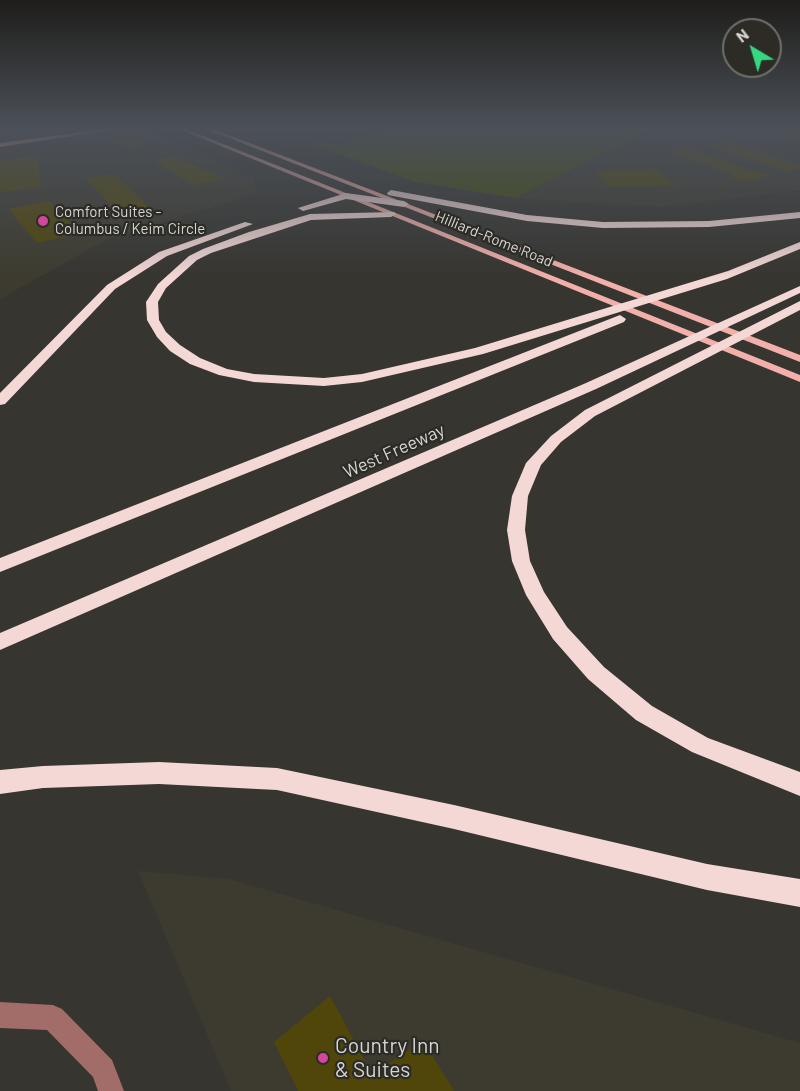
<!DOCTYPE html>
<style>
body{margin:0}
#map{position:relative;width:800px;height:1091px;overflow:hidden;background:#363530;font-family:Barlow,sans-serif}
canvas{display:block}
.north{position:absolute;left:722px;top:18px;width:60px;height:60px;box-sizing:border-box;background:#2c2b26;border:2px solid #706f6b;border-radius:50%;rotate:322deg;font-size:16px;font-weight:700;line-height:24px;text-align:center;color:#d6d5d2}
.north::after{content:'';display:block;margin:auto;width:21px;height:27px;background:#35d881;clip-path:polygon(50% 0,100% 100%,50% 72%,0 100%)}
</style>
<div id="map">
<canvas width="800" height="1091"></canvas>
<div class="north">N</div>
</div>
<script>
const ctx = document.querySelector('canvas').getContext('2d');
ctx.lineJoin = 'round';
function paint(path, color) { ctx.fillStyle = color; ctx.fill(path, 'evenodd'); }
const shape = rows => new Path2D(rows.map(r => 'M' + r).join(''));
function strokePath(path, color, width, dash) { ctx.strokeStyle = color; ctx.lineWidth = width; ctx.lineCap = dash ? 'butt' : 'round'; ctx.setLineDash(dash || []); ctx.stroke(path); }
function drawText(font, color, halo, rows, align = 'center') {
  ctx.font = font + ' Barlow,sans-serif'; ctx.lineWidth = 4.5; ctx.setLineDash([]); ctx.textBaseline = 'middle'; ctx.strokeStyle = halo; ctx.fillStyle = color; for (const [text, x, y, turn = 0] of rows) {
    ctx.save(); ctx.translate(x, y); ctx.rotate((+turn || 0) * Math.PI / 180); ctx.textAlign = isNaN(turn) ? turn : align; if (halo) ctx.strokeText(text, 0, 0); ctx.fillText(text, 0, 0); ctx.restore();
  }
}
paint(shape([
 [0,127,144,127,253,178,258,193,108,239,0,299],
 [659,127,800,127,800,190,661,207,515,198],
 [138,871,229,879,800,1043,800,1091,231,1091]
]), '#3d3b2f');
paint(shape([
 [402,127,644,127,654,128,515,198,412,181,309,143,344,144]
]), '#404c0c');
paint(shape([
 [762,127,780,127,800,132,800,142,779,136,786,134],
 [126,136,147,144,132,148,111,140],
 [730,141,800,165,800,169,788,172,704,146],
 [684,147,753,171,772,175,743,182,728,176,734,175,665,150],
 [408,152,433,159,425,162,399,154],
 [37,156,41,187,0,192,0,160],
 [175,156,224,179,193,185,152,160],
 [656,169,674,185,609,187,595,171],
 [114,174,154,212,123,218,85,178],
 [49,201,80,233,37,243,8,209],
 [330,996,372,1074,423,1041,454,1091,298,1091,274,1042]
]), '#50460a');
paint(shape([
 [664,127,675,127,672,129,664,127],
 [0,1002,53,1005,62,1009,112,1060,124,1091,98,1091,93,1077,47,1030,0,1028,0,1002]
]), '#a26c68');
paint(shape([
 [119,127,131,127,0,147,0,143,119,127],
 [174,127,181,127,800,375,800,382,174,127],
 [201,127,208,127,800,355,800,362,201,127]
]), '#f3b0ab');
paint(shape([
 [391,190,527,215,603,222,709,221,800,212,800,218,709,227,603,228,527,221,388,195,387,193,391,190],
 [346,193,404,201,409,204,404,207,346,199,303,211,298,208,346,193],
 [394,212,396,214,391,217,311,220,211,253,197,260,166,288,158,302,159,320,166,332,180,345,200,358,227,369,254,374,324,378,362,374,475,348,728,271,800,242,800,249,727,279,483,354,362,382,324,386,254,382,219,375,190,364,170,351,157,337,147,320,146,302,158,284,189,256,203,249,249,232,310,214,394,212],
 [245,222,253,224,167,256,115,289,5,404,0,405,0,393,107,285,159,252,245,222],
 [800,286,800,293,596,389,0,650,0,633,586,383,800,286],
 [800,301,800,310,595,416,561,442,541,465,528,496,525,530,530,561,544,592,567,627,604,667,652,706,708,738,800,772,800,796,692,752,636,720,588,679,553,639,526,595,512,561,507,530,512,496,526,463,551,436,585,410,800,301],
 [620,315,626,319,624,322,0,572,0,558,620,315],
 [159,762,277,768,454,805,707,864,800,879,800,907,707,890,454,829,277,790,159,784,43,788,0,794,0,770,43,766,159,762]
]), '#f4d8d6');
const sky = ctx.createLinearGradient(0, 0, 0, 279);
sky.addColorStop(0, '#1e1d1a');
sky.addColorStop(0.46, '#4c5159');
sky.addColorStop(1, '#4c515900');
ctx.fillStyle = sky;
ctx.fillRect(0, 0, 800, 279);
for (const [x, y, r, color] of [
 [43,221,6,"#d1479c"],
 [323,1058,6,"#d1479c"]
]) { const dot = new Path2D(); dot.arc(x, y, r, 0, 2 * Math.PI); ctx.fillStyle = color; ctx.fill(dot); strokePath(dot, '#2c2b26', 2); }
drawText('15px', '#d6d5d2', '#2c2b26', [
 ["Comfort Suites -",55,212],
 ["Columbus / Keim Circle",55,229]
], 'left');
drawText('15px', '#d6d5d2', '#2c2b26', [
 ["Hilliard-Rome Road",494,239,22]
]);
drawText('18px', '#d6d5d2', '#2c2b26', [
 ["West Freeway",394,451,-24]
]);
drawText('21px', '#d6d5d2', '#2c2b26', [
 ["Country Inn",335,1046],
 ["& Suites",335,1070]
], 'left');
</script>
